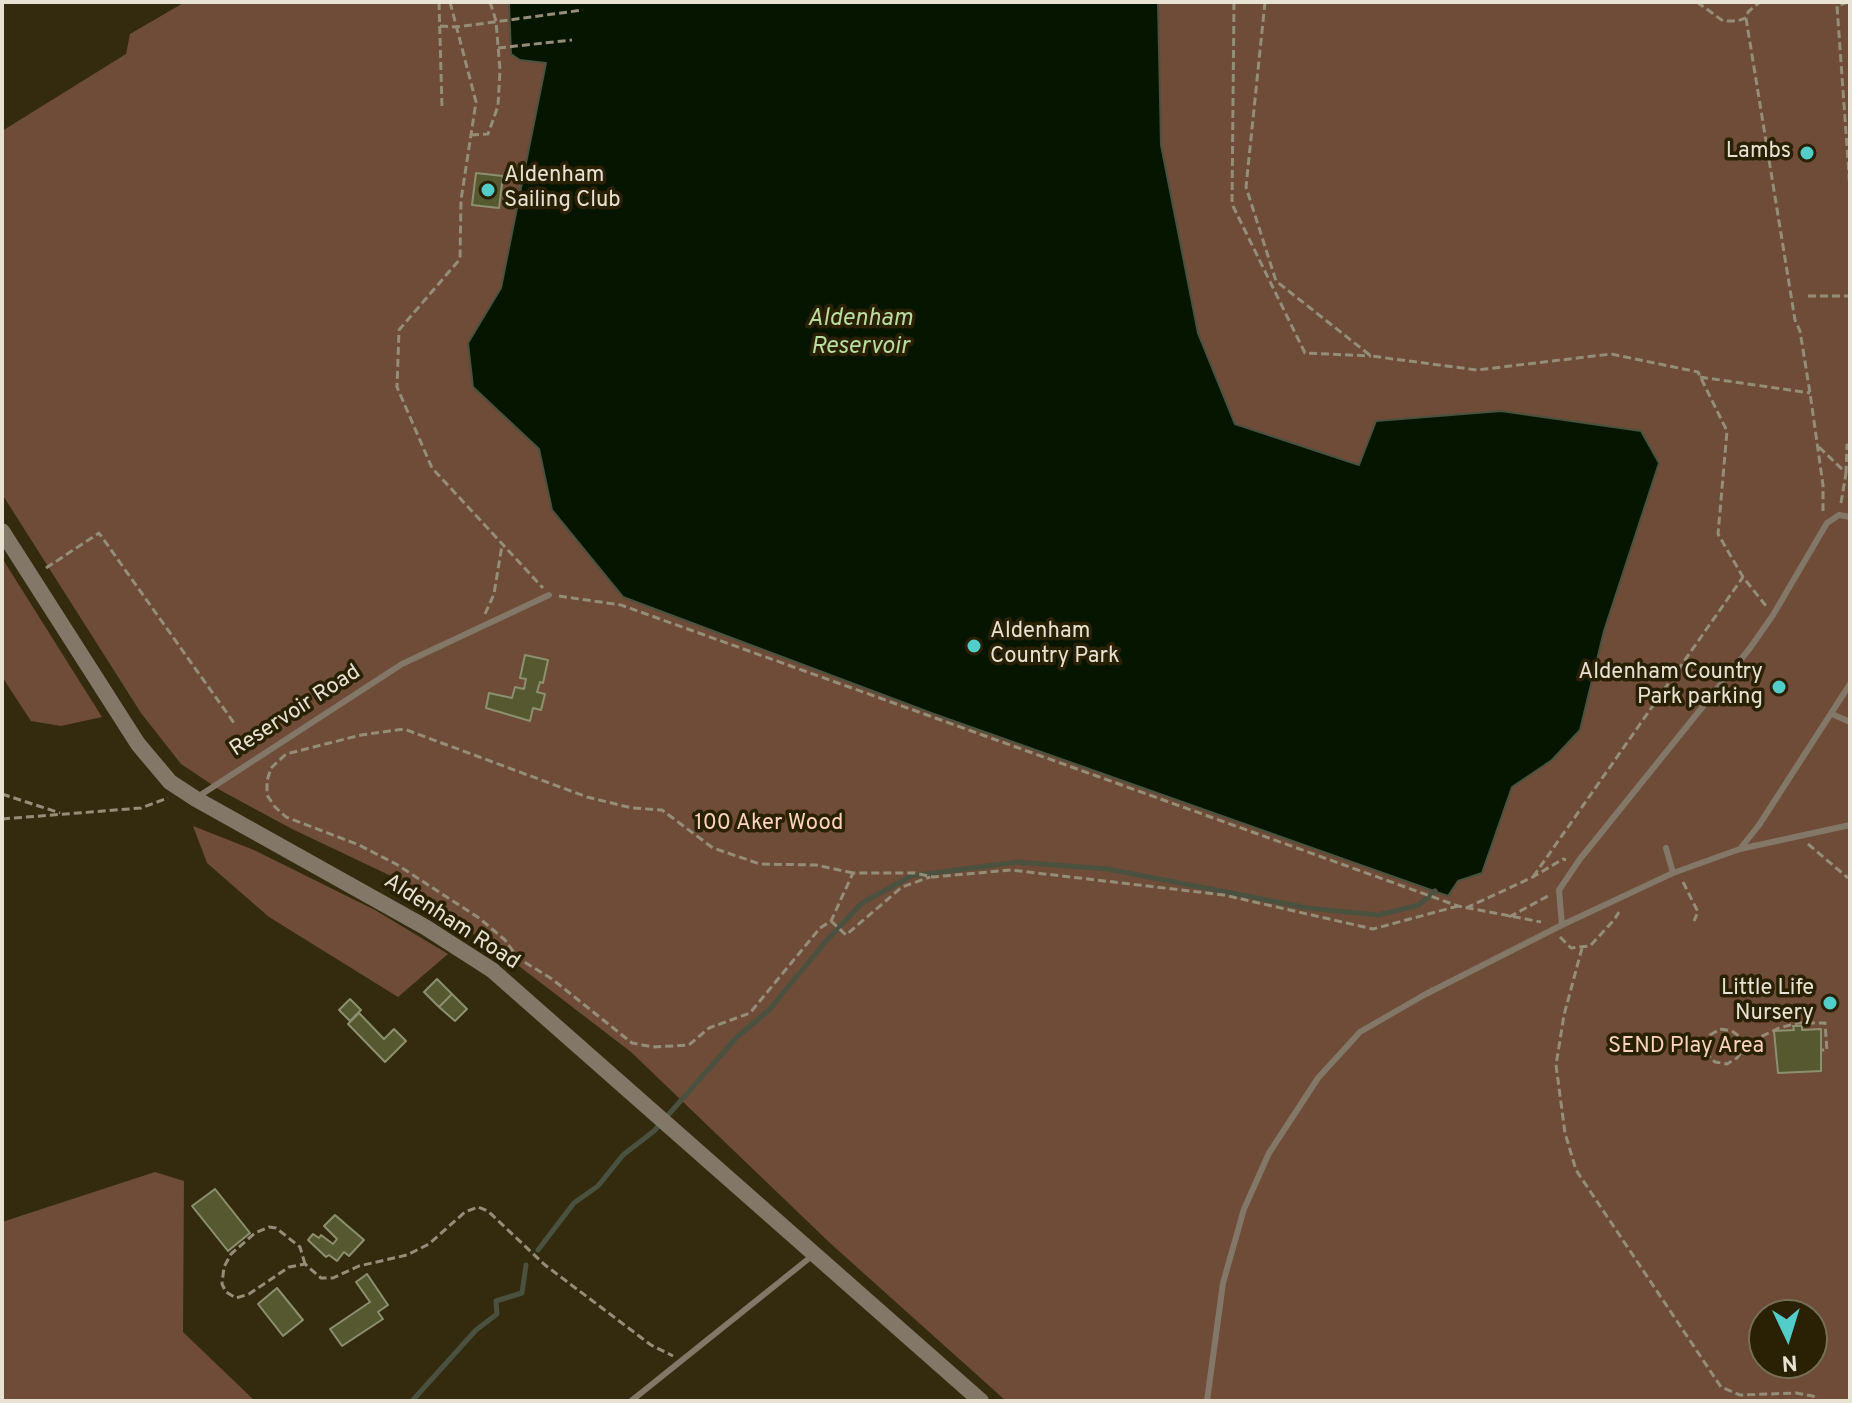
<!DOCTYPE html>
<style>
body{margin:0}
#map{position:relative;width:1852px;height:1403px;overflow:hidden;background:#342b0e;font-family:Overpass,sans-serif}
canvas{display:block}
.frame{position:absolute;inset:0;border:4px solid #e8e2d2;pointer-events:none}
.north{position:absolute;left:1748px;top:1299px;width:80px;height:80px;box-sizing:border-box;background:#2a2104;border:2px solid #766e56;border-radius:50%;rotate:176deg;font-size:22px;font-weight:700;line-height:32px;text-align:center;color:#e8e2d2}
.north::after{content:'';display:block;margin:auto;width:28px;height:36px;background:#53cdca;clip-path:polygon(50% 0,100% 100%,50% 72%,0 100%)}
</style>
<div id="map">
<canvas width="1852" height="1403"></canvas>
<div class="frame"></div>
<div class="north">N</div>
</div>
<script>
const ctx = document.querySelector('canvas').getContext('2d');
ctx.lineJoin = 'round';
function paint(path, color) { ctx.fillStyle = color; ctx.fill(path, 'evenodd'); }
const shape = rows => new Path2D(rows.map(r => 'M' + r).join(''));
function strokePath(path, color, width, dash) { ctx.strokeStyle = color; ctx.lineWidth = width; ctx.lineCap = dash ? 'butt' : 'round'; ctx.setLineDash(dash || []); ctx.stroke(path); }
function drawText(font, color, halo, rows, align = 'center') {
  ctx.font = font + ' Overpass,sans-serif'; ctx.lineWidth = 7; ctx.setLineDash([]); ctx.textBaseline = 'middle'; ctx.strokeStyle = halo; ctx.fillStyle = color; for (const [text, x, y, turn = 0] of rows) {
    ctx.save(); ctx.translate(x, y); ctx.rotate((+turn || 0) * Math.PI / 180); ctx.textAlign = isNaN(turn) ? turn : align; if (halo) ctx.strokeText(text, 0, 0); ctx.fillText(text, 0, 0); ctx.restore();
  }
}
paint(shape([
 [185,2,1850,2,1850,1401,1006,1401,830,1243,631,1052,515,963,389,875,292,829,220,790,181,764,141,713,2,494,2,131,126,54,130,34],
 [1764,1315,1812,1315,1812,1363,1764,1363],
 [2,558,102,717,61,726,31,721,8,686,2,676],
 [193,826,254,850,375,910,448,954,398,997,269,917,207,863],
 [155,1172,184,1181,183,1332,255,1401,2,1401,2,1222]
]), '#6e4c37');
const water = shape([
 [509,2,1158,2,1161,145,1198,333,1235,424,1359,465,1376,421,1501,411,1641,431,1659,463,1604,631,1580,730,1552,760,1512,787,1482,873,1458,881,1448,896,934,714,623,597,552,510,539,449,473,387,468,343,501,288,546,63,520,60,511,54,509,2]
]);
paint(water, '#061500');
strokePath(water, '#4a523f', 2);
strokePath(shape([
 [538,1250,574,1203,598,1186,623,1155,654,1131,737,1037,769,1010,827,940,862,903,911,876,1017,862,1108,869,1308,908,1378,915,1419,905,1435,891],
 [412,1401,476,1330,497,1314,496,1301,522,1293,526,1265]
]), '#4a523f', 5);
const building = shape([
 [476,173,503,176,499,208,472,205,476,173],
 [525,655,548,660,543,683,540,682,537,692,545,694,541,710,533,708,530,721,486,708,489,693,512,698,515,687,524,689,526,679,520,678,525,655],
 [437,979,452,994,439,1007,424,992,437,979],
 [452,994,467,1009,455,1021,439,1007,452,994],
 [350,999,361,1010,350,1021,339,1010,350,999],
 [359,1013,384,1039,394,1029,406,1041,385,1062,348,1024,359,1013],
 [1793,1026,1802,1026,1802,1030,1821,1029,1821,1071,1778,1073,1774,1031,1794,1030,1793,1026],
 [215,1189,250,1233,228,1251,192,1206,215,1189],
 [335,1215,364,1240,349,1256,344,1252,337,1261,329,1255,326,1257,308,1240,313,1234,319,1238,321,1235,333,1244,337,1239,324,1226,335,1215],
 [367,1274,388,1305,378,1312,383,1319,342,1346,330,1329,370,1302,356,1282,367,1274],
 [277,1288,303,1320,283,1336,258,1304,277,1288]
]);
paint(building, '#565930');
strokePath(building, '#8c9070', 2);
strokePath(shape([
 [439,2,442,107],
 [450,2,476,102,461,200,460,259,399,330,397,387,432,468,543,588],
 [1234,2,1232,204,1305,353,1371,356],
 [1265,2,1246,187,1276,281,1371,356,1477,370,1611,354,1698,372,1727,431,1718,534,1743,577,1766,606],
 [1697,2,1723,21,1737,21,1746,18,1748,12,1760,2],
 [1848,2,1837,6,1850,189],
 [1746,18,1795,320,1800,331,1810,393,1823,485,1823,511],
 [440,26,457,27,583,10],
 [498,48,572,40],
 [471,135,488,134,498,106,500,70,496,21,490,2],
 [1808,296,1850,296],
 [1700,377,1810,393],
 [1850,446,1847,445,1846,473,1850,474],
 [1819,447,1846,473,1841,503],
 [46,568,99,533,234,723],
 [559,596,621,605,1458,906,1541,922],
 [485,614,494,594,502,545],
 [2,794,60,813],
 [2,819,141,808,168,798],
 [1808,844,1848,878],
 [853,873,816,865,760,864,713,848,662,810,632,808,587,797,404,729,361,735,286,754,271,768,267,781,267,795,275,807,286,817,359,845,396,864,479,918,505,940,518,958,552,979,632,1043,653,1047,689,1045,709,1028,750,1013,820,928,831,921,853,873,915,873,933,877,1011,870,1224,895,1373,929,1458,906],
 [1533,877,1743,577],
 [1683,882,1698,912,1694,921],
 [1466,908,1533,877,1563,859,1566,860],
 [1509,917,1548,896],
 [831,921,846,935,902,887,930,877],
 [1560,937,1571,948,1590,946,1614,920,1619,912],
 [1582,948,1564,1015,1556,1065,1565,1133,1576,1170,1721,1387,1740,1395,1796,1393,1813,1396,1819,1401],
 [1748,1043,1732,1031,1720,1029,1710,1035,1706,1047,1710,1058,1715,1062,1727,1064,1737,1058,1748,1043,1779,1028,1798,1023,1825,1023,1827,1050,1822,1050],
 [305,1264,300,1247,276,1228,269,1227,255,1233,231,1254,224,1267,222,1284,226,1292,236,1298,249,1294,289,1267,305,1264,321,1278,333,1278,359,1266,407,1255,429,1244,465,1212,478,1207,488,1211,545,1265,651,1345,673,1356]
]), '#958d77', 3, [8, 4]);
strokePath(shape([
 [1832,714,1850,722],
 [199,796,402,664,549,595],
 [1666,848,1673,873],
 [1740,849,1759,825,1850,684],
 [1562,925,1559,890,1580,859,1750,648,1773,615,1827,523,1839,515,1850,517],
 [631,1401,812,1256],
 [1207,1401,1223,1283,1244,1209,1269,1153,1318,1078,1360,1032,1424,995,1562,925,1673,873,1740,849,1850,825]
]), '#837768', 6);
strokePath(shape([
 [2,531,138,744,170,782,196,799,425,927,492,970,981,1401]
]), '#837768', 16);
for (const [x, y, r, color] of [
 [1807,153,8,"#53cdca"],
 [488,190,8,"#53cdca"],
 [974,646,8,"#53cdca"],
 [1779,687,8,"#53cdca"],
 [1830,1003,8,"#53cdca"]
]) { const dot = new Path2D(); dot.arc(x, y, r, 0, 2 * Math.PI); ctx.fillStyle = color; ctx.fill(dot); strokePath(dot, '#2a2104', 3); }
drawText('22px', '#e8e2d2', '#2a2104', [
 ["Lambs",1791,153],
 ["Aldenham",504,177,"left"],
 ["Sailing Club",504,202,"left"],
 ["Aldenham",990,633,"left"],
 ["Country Park",990,658,"left"],
 ["Aldenham Country",1763,674],
 ["Park parking",1763,699],
 ["Little Life",1814,990],
 ["Nursery",1814,1015]
], 'right');
drawText('22px', '#e8e2d2', '#2a2104', [
 ["Reservoir Road",296,712,-33],
 ["Aldenham Road",451,923,33]
]);
drawText('22px', '#fcd4bd', '#2a2104', [
 ["100 Aker Wood",769,825],
 ["SEND Play Area",1686,1048]
]);
drawText('italic 24px', '#b9dc9f', '#2a2104', [
 ["Aldenham",860,320],
 ["Reservoir",860,348]
]);
</script>
